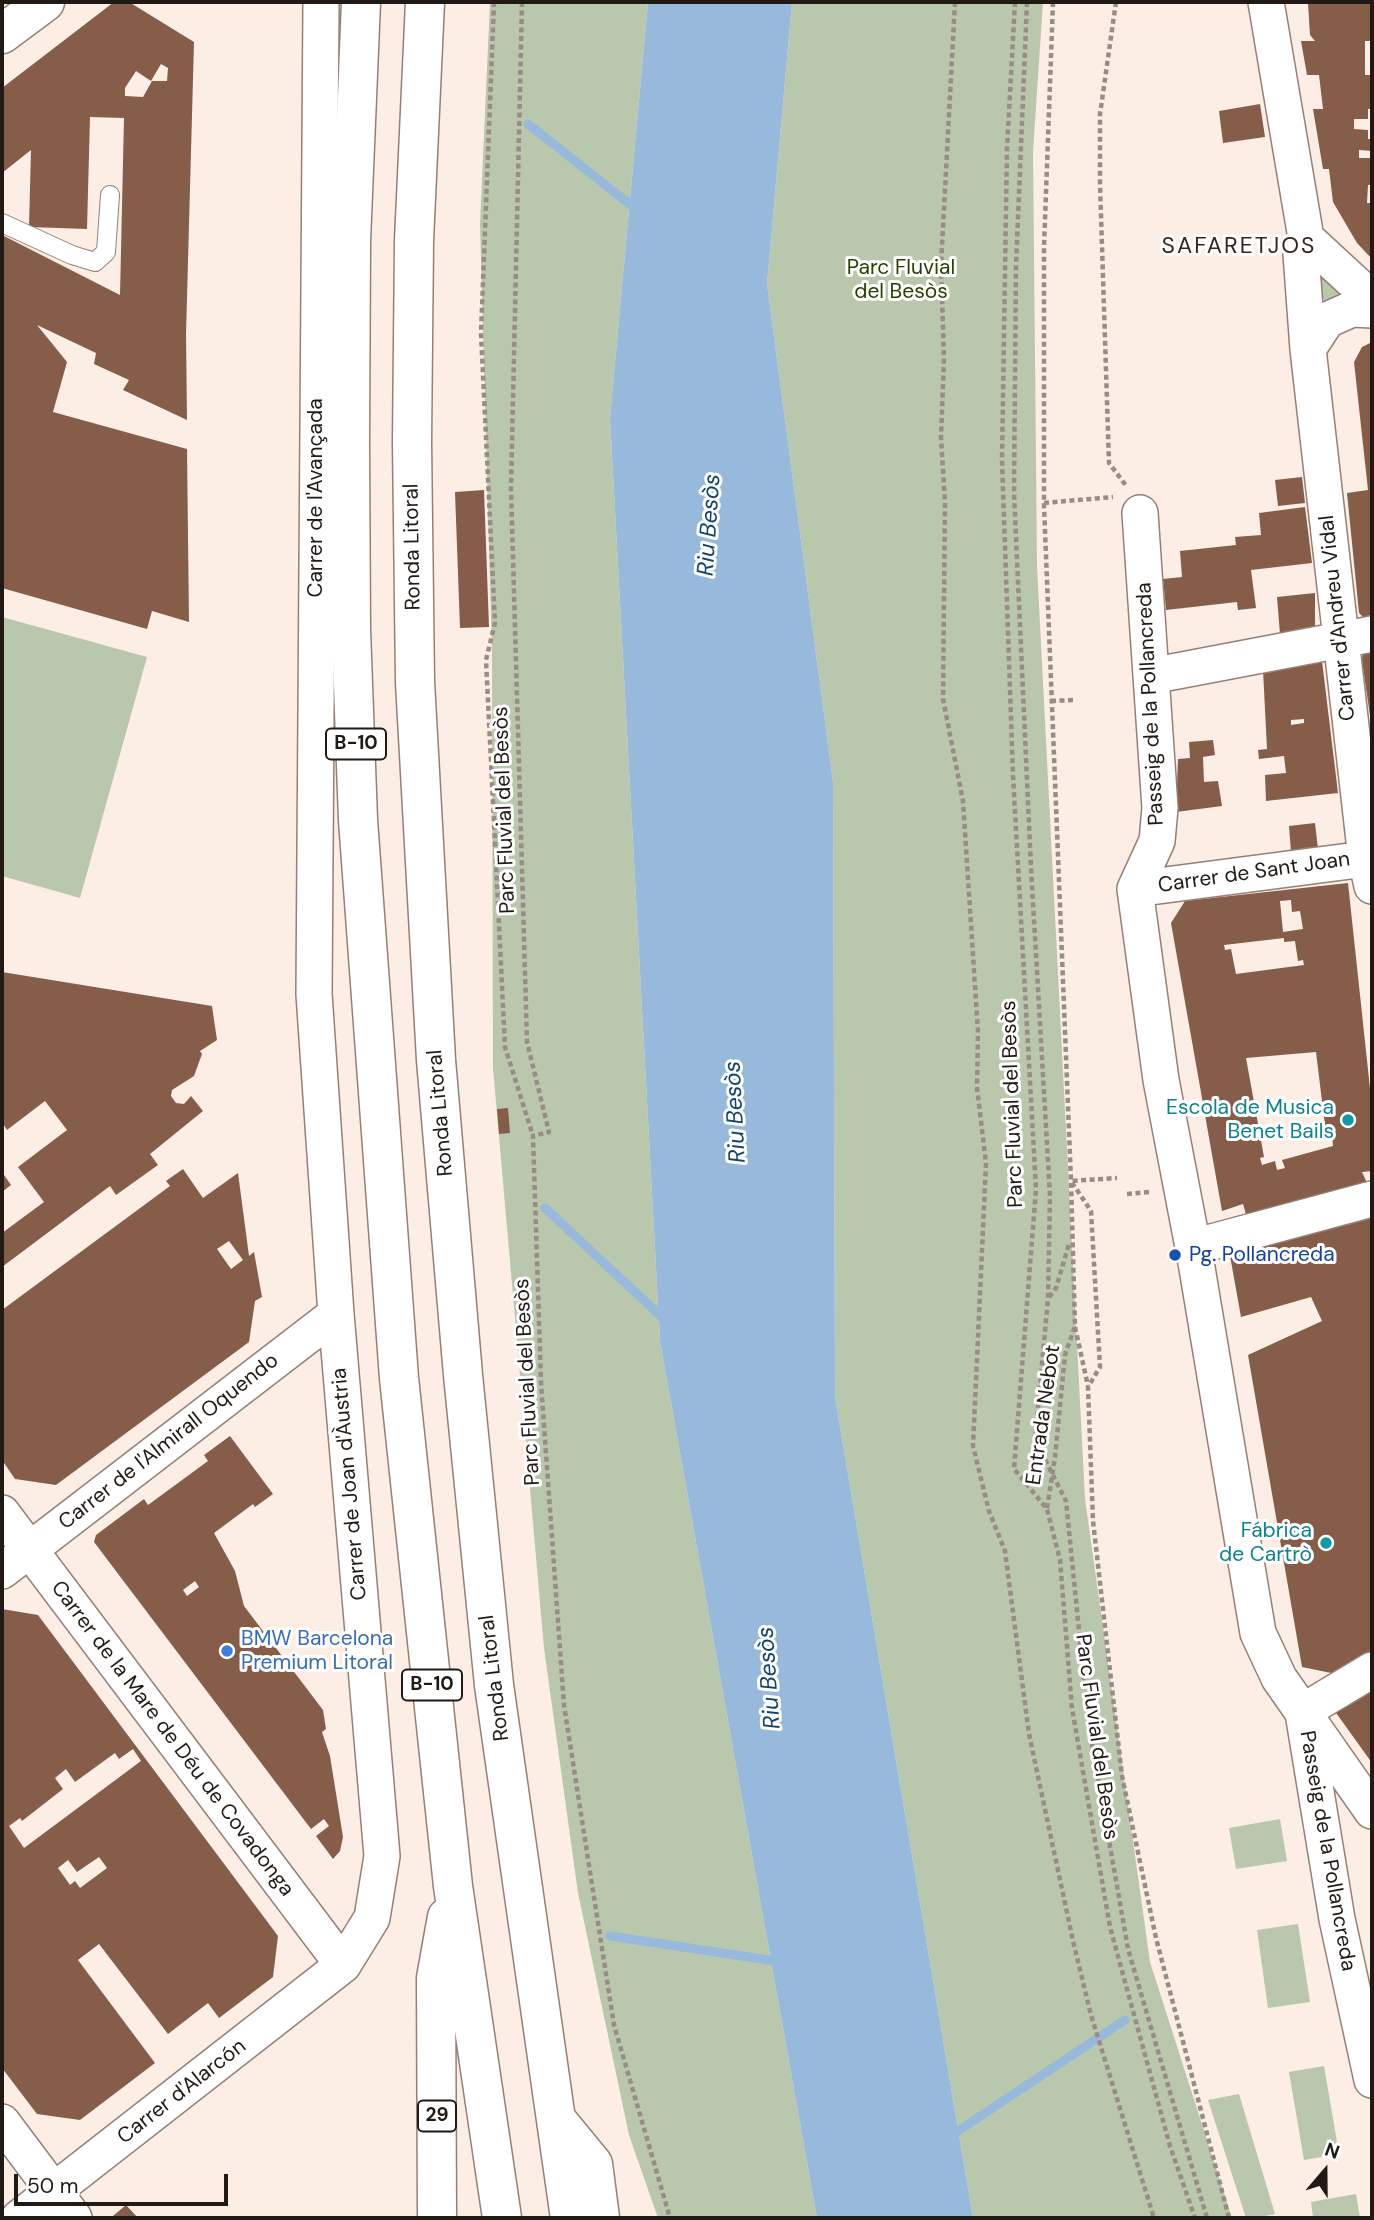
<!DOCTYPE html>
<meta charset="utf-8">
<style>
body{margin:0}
#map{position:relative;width:1374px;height:2220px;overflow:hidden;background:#fcede5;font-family:"DM Sans",sans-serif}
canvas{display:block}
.frame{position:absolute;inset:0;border:4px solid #211914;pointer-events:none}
.north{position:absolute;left:1290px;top:2136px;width:70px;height:70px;-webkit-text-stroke:5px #fff;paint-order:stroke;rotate:20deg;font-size:19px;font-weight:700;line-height:28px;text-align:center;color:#211914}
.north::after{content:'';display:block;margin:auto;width:24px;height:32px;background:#211914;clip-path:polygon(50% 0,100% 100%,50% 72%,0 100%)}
.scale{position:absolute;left:14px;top:2174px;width:214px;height:32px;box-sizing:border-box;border:4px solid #211914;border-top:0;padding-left:9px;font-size:21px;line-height:24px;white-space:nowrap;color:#211914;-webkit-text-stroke:5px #fff;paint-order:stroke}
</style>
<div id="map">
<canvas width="1374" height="2220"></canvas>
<div class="frame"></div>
<div class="north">N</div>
<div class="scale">50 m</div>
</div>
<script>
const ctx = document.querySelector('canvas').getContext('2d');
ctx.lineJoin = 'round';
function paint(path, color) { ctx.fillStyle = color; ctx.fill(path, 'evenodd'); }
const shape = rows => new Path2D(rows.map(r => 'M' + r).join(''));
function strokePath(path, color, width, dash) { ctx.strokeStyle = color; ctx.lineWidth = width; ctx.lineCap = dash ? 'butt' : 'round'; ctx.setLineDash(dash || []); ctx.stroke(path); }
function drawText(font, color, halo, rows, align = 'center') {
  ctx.font = font + ' "DM Sans",sans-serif'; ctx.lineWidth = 6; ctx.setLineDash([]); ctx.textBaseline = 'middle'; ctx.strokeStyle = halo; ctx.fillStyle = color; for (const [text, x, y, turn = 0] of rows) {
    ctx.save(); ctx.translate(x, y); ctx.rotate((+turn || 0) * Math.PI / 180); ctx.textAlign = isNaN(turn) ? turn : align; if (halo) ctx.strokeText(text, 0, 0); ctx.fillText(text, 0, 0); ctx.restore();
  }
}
paint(shape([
 [490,2,648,2,610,418,660,1341,817,2218,658,2218,629,2135,578,1893,544,1648,493,1068,492,653,480,224],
 [792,2,1043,2,1033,152,1037,566,1085,1499,1150,1962,1232,2218,973,2218,835,1397,833,782,767,284],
 [1321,263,1343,292,1326,302,1318,291],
 [2,617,147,657,80,898,2,876],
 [1280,1819,1287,1861,1236,1869,1229,1828],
 [1298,1924,1310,2002,1268,2008,1257,1930],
 [1324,2066,1339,2154,1304,2160,1289,2072],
 [1239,2094,1275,2214,1256,2218,1246,2218,1208,2100],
 [1356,2194,1360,2218,1313,2218,1311,2202]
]), '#b9c7ac');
paint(shape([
 [648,2,792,2,767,284,833,782,835,1397,973,2218,817,2218,660,1341,610,418]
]), '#97b9dc');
strokePath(shape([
 [528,124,637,210],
 [545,1208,666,1321],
 [610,1936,782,1962],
 [949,2137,1125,2020]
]), '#97b9dc', 9);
paint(shape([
 [114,2,129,2,194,42,186,334,187,420,123,390,129,380,94,364,96,353,37,325,67,362,53,412,187,449,189,622,152,611,147,629,2,588,2,235,120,295,124,118,90,117,87,229,29,227,31,150,2,173,2,88],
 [161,64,168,68,167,81,152,81,143,97,125,96,125,88,136,71,151,81],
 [1372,2,1372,41,1365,41,1365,75,1372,75,1372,109,1368,109,1368,119,1354,119,1354,129,1368,130,1368,139,1372,139,1372,151,1359,150,1359,158,1372,158,1372,185,1368,185,1367,203,1370,203,1372,218,1372,259,1357,243,1333,202,1329,169,1323,169,1313,109,1323,109,1319,75,1307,75,1301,41,1315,41,1310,35,1308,3],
 [1260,104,1265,137,1223,143,1219,111],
 [1372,342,1372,615,1363,617,1359,613,1347,493,1368,490,1354,362,1362,347],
 [1302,477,1305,503,1278,506,1275,480],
 [484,490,489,627,460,628,455,492],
 [1305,507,1312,563,1251,570,1256,608,1238,610,1237,602,1166,610,1163,579,1182,577,1180,551,1236,545,1235,537,1261,535,1259,513],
 [1315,593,1315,626,1280,634,1277,597],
 [1372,650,1372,716,1370,716,1362,660,1363,651],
 [1322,661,1338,793,1266,801,1265,775,1286,773,1284,756,1259,759,1258,750,1267,749,1263,670],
 [1304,719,1304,723,1291,725,1291,720],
 [1213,740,1215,755,1203,757,1204,782,1218,781,1222,806,1176,812,1178,759,1190,758,1189,742],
 [1315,823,1318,849,1291,852,1289,826],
 [1348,883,1372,1107,1372,1171,1362,1172,1368,1185,1247,1218,1243,1204,1222,1211,1171,923,1185,901],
 [1291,900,1292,912,1300,911,1303,929,1283,932,1280,901],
 [1284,938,1284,942,1295,941,1298,961,1303,960,1304,965,1236,974,1231,949,1225,950,1224,945],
 [1316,1052,1326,1134,1332,1134,1333,1146,1282,1160,1285,1168,1277,1170,1275,1161,1262,1165,1260,1158,1264,1157,1246,1058],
 [2,972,212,1006,217,1040,200,1051,202,1054,194,1076,172,1090,171,1096,176,1103,184,1104,191,1096,203,1111,150,1154,158,1165,116,1195,110,1186,2,1267,2,1233,44,1202,18,1167,67,1130,45,1101,7,1130,2,1122],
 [508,1108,510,1133,499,1134,497,1109],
 [183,1169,203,1198,238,1173,249,1256,254,1252,262,1297,255,1301,249,1342,56,1485,15,1479,2,1460,2,1310,170,1186,166,1181],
 [229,1241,243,1260,231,1269,217,1249],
 [2,1172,11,1185,2,1192],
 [1372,1213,1372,1652,1336,1674,1302,1667,1248,1355,1322,1321,1311,1297,1241,1317,1229,1250],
 [230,1436,273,1494,255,1507,253,1504,214,1533,235,1571,244,1606,323,1710,326,1729,322,1732,330,1756,343,1837,340,1851,333,1859,316,1836,329,1826,324,1819,311,1829,94,1542,96,1535,144,1499,148,1505,208,1461,204,1455],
 [195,1581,199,1587,187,1596,183,1590],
 [2,1609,38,1615,278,1936,273,1977,219,2018,208,2003,168,2034,99,1944,78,1960,155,2063,80,2120,37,2114,2,2068],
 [133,1749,141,1761,24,1848,9,1826,20,1818,22,1821,63,1789,55,1778,66,1769,75,1782,115,1753,119,1759],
 [99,1857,107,1868,80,1888,75,1881,70,1885,58,1868,68,1860,77,1872],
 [1372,1688,1372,1763,1334,1710],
 [126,2205,138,2218,114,2218,113,2216]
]), '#855d48');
const service = shape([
 [2,223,72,255,95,262,106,252,110,195]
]);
const minor = shape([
 [1266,2,1306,238,1372,299],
 [1306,238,1301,254,1308,349,1366,858,1372,886],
 [1308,349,1327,320,1352,309,1372,310],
 [1140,513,1160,808,1157,841,1135,889,1161,1080,1197,1268,1258,1633,1279,1678,1372,1811],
 [1151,676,1372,634],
 [1135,889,1372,858],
 [1193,1247,1372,1199],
 [2,1513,343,1965],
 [2,1571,336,1314],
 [1302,1712,1372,1670],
 [1304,1719,1337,1919,1372,2080],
 [2,2122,74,2218],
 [19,2218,343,1965,372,1918,382,1856,336,1314,314,994,321,2]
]);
const tertiary = shape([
 [2,34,45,2]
]);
const trunk = shape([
 [361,2,351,241,350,444,351,630,358,820,399,1378,453,1886,502,2218],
 [425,2,414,241,412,442,415,682,436,1060,463,1375,494,1685,570,2218],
 [556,2119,593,2164,600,2218],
 [437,2218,436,1978,447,1917]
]);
strokePath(service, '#968075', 20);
strokePath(minor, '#968075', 38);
strokePath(tertiary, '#968075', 41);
strokePath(trunk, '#968075', 41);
strokePath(shape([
 [494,2,481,333,495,623,486,660,505,1047,533,1136],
 [522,2,511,488,527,1042,549,1132,533,1136,541,1383,564,1705,614,2025,670,2218],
 [955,2,941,265,944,359,941,438,945,502,943,699,963,801,978,1032,977,1088,986,1163,973,1446,989,1511,1005,1551,1029,1734,1073,1941,1091,2015,1154,2218],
 [1015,2,1007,149,1002,460,1013,775,1036,1189,1014,1469,1047,1509,1060,1560,1072,1708,1110,1927,1170,2146,1195,2218],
 [1027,2,1016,266,1014,493,1031,868,1050,1196,1048,1299,1035,1440,1066,1501,1088,1720,1128,1949,1207,2218],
 [1053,2,1044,247,1044,505,1071,1181,1091,1211,1100,1367,1088,1387,1093,1521,1122,1776,1156,1938,1229,2218],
 [1116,2,1100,114,1100,184,1109,463,1127,487],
 [1044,503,1113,497],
 [1051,701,1073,700],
 [1127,1194,1150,1192],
 [1049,1297,1056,1288,1069,1244],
 [1075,1327,1088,1386],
 [1047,1508,1055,1457,1065,1355,1075,1326,1071,1181,1117,1178]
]), '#988c86', 4.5, [5, 3.5]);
strokePath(service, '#fff', 18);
strokePath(minor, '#fff', 35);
strokePath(tertiary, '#fff', 38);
strokePath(trunk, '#fff', 38);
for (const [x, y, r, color] of [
 [1348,1120,7,"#0f9aa8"],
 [1175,1255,7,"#1a4fb4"],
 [1326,1543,7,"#0f9aa8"],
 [227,1651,7,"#3f7fe0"]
]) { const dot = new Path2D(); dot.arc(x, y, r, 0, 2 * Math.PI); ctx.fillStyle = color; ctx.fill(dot); strokePath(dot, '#fff', 2.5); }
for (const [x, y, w] of [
 [356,744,60],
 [432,1685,60],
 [437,2116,38]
]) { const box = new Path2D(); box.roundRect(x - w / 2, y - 15.5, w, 31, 5); ctx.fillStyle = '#fff'; ctx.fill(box); strokePath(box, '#211914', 2); }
drawText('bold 19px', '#211914', null, [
 ["B-10",356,744],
 ["B-10",432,1685],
 ["29",437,2116]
]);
drawText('21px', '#274000', '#fff', [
 ["Parc Fluvial",901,268],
 ["del Besòs",901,292]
]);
drawText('21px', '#211914', '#fff', [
 ["Carrer de l'Avançada",316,498,-90],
 ["Ronda Litoral",413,547,-91],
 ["Carrer d'Andreu Vidal",1338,618,-96],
 ["Passeig de la Pollancreda",1151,704,-93],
 ["Parc Fluvial del Besòs",505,810,-92],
 ["Carrer de Sant Joan",1254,873,-8],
 ["Parc Fluvial del Besòs",1013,1104,-92],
 ["Ronda Litoral",441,1113,-95],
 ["Parc Fluvial del Besòs",528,1382,-93],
 ["Entrada Nebot",1044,1415,-82],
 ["Carrer de l'Almirall Oquendo",169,1442,-38],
 ["Carrer de Joan d'Àustria",350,1484,-95],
 ["Ronda Litoral",495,1678,-97],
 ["Parc Fluvial del Besòs",1096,1737,82],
 ["Carrer de la Mare de Déu de Covadonga",172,1739,53],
 ["Passeig de la Pollancreda",1327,1851,80],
 ["Carrer d'Alarcón",182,2092,-38]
]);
drawText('21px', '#0d838f', '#fff', [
 ["Escola de Musica",1334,1108],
 ["Benet Bails",1334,1132],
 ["Fábrica",1312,1531],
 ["de Cartrò",1312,1555]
], 'right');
drawText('21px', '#164399', '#fff', [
 ["Pg. Pollancreda",1189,1255]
], 'left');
drawText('21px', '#366cbe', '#fff', [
 ["BMW Barcelona",241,1639],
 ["Premium Litoral",241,1663]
], 'left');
ctx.letterSpacing = '2px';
drawText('23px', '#37251b', '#fff', [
 ["SAFARETJOS",1239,247]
]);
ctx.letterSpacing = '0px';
drawText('italic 23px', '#0e446f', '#fff', [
 ["Riu Besòs",710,525,-86],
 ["Riu Besòs",736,1112,-93],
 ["Riu Besòs",770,1678,-94]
]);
</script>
